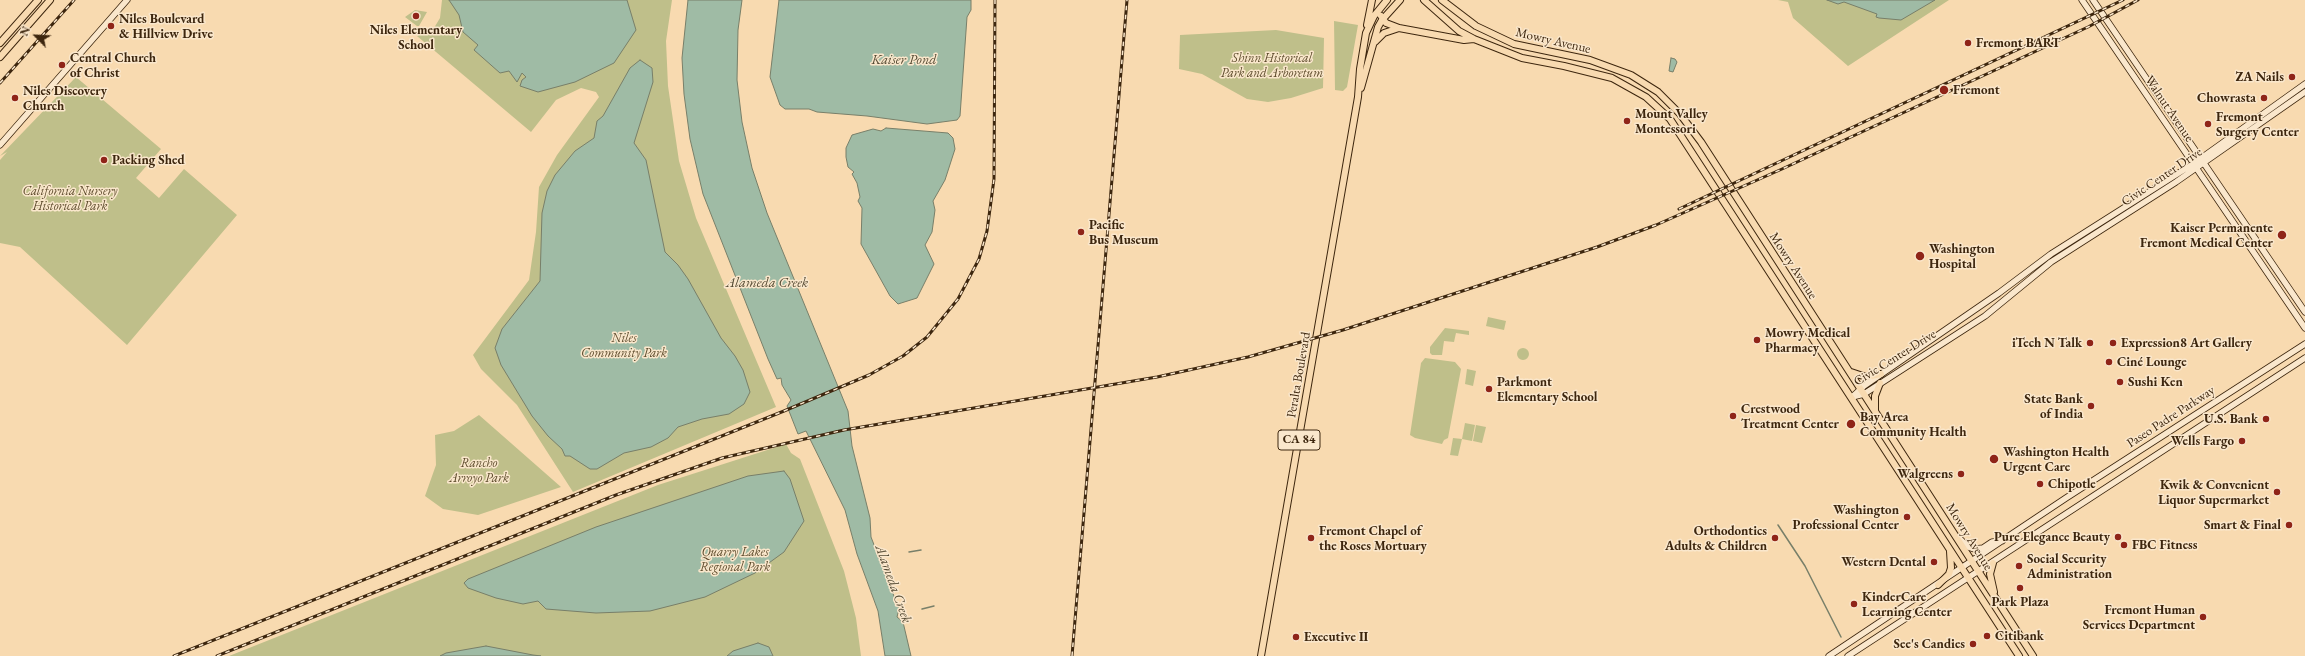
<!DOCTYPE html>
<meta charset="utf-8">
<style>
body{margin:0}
#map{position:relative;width:2305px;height:656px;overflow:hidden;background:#f8dab0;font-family:"EB Garamond",serif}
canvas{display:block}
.north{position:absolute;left:16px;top:16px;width:40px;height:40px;-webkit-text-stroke:3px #fae7cc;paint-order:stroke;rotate:294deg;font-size:11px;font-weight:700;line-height:16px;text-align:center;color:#3d260e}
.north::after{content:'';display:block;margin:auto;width:14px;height:18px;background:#3d260e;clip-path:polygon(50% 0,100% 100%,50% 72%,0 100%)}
</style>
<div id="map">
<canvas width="2305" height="656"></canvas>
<div class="north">N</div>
</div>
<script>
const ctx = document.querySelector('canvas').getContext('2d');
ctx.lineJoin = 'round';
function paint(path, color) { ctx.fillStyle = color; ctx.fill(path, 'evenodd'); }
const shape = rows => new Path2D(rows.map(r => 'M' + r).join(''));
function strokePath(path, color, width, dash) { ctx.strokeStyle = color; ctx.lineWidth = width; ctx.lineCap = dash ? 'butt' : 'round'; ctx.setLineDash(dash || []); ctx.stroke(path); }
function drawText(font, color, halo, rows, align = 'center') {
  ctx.font = font + ' "EB Garamond",serif'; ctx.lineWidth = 3; ctx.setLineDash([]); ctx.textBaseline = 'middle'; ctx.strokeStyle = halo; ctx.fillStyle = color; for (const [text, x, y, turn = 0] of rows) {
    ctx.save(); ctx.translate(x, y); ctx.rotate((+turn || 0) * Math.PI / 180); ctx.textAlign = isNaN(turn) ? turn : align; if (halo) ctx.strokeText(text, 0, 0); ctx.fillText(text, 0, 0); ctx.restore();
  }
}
paint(shape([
 [442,0,672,0,666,41,668,86,679,161,696,218,776,407,573,492,517,405,481,369,473,355,529,280,536,232,539,187,557,155,599,97,596,92,581,88,556,100,531,132,417,36,434,28,440,18],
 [1778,0,1949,0,1848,66,1793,18,1788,2],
 [415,10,427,12,419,26,417,26,405,17],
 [1334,21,1358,25,1347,87,1343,91,1335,90],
 [1276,30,1324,38,1323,88,1291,98,1268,102,1247,99,1202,74,1179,69,1180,35],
 [76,77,161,149,136,178,159,198,184,169,237,215,127,345,20,247,0,243,0,160,7,152,0,156],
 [1488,317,1506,321,1504,330,1486,326],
 [1445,328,1469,331,1469,335,1456,333,1454,342,1444,341,1442,355,1432,355,1430,353,1430,347],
 '1517 354a6 6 0 1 1 12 0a6 6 0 1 1-12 0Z',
 [1425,358,1455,362,1461,369,1448,438,1444,440,1442,444,1415,438,1410,435,1421,363],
 [1467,369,1476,371,1473,386,1465,384],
 [479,415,561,487,478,515,443,509,425,496,436,465,435,435,454,431],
 [1465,423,1475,425,1472,441,1462,439],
 [1476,425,1486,427,1482,443,1473,441],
 [1453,438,1462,439,1458,456,1450,455],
 [786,444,791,453,800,459,844,571,856,618,861,656,229,656,658,485]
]), '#bfbf8a');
const water = shape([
 [449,0,627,0,636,30,614,63,575,82,538,92,520,86,522,80,526,77,522,73,517,82,509,71,500,73,474,50,478,45,463,32,459,15,449,0],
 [688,0,742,0,738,30,737,80,742,122,752,168,767,213,848,411,852,446,870,518,871,537,899,609,897,617,903,622,911,656,885,656,878,611,857,554,845,510,806,431,798,434,787,406,791,400,782,385,781,378,777,379,768,359,703,194,690,139,684,94,682,58,688,0],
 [779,0,971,0,971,10,967,17,960,116,957,120,927,124,867,116,817,112,809,109,785,109,780,105,770,77,779,0],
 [1827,0,1935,0,1901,20,1879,18,1876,17,1877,14,1844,2,1838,4,1827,0],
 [1671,58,1675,59,1677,62,1673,72,1669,71,1671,58],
 [640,60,652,68,653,82,634,143,646,160,665,252,678,265,688,279,721,338,735,356,743,370,750,392,744,404,729,414,702,419,678,427,668,438,651,447,624,453,597,469,590,469,570,456,565,456,562,449,548,436,532,416,501,365,495,348,502,329,540,281,542,213,547,191,555,175,575,151,594,138,597,121,603,116,630,68,640,60],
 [886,128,948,133,953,138,955,149,945,180,933,201,935,210,932,232,925,245,934,264,917,298,898,304,890,296,861,244,862,208,858,201,860,197,857,183,852,174,854,172,848,167,846,157,846,148,852,135,873,129,881,131,886,128],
 [784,471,790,479,804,521,784,552,755,573,705,597,650,611,596,613,546,609,538,601,523,604,496,598,468,588,464,583,468,579,596,527,748,476,784,471],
 [758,643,769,647,773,656,727,656,733,651,758,643],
 [486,646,533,655,541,656,440,656,446,653,486,646]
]);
paint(water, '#9fbba5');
strokePath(water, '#787f69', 1);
strokePath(shape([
 [1778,525,1805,566,1841,637],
 [909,552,921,550],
 [922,609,934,606]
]), '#787f69', 1.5);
const secondary = shape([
 [2082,0,2305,328],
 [2093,0,2305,312],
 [0,145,127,0],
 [1852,397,1864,386,1999,293,2051,254,2193,164,2305,84],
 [1852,397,1864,394,1985,316,2051,262,2176,182,2305,92],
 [1959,538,1968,547,1974,549,1983,548,1992,542,2002,541],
 [1829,656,2066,498,2305,344],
 [1848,656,2305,358]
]);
const primary = shape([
 [1424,0,1459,31,1474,39,1522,58,1564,66,1612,78,1646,97,1670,119,2019,656],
 [1442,0,1476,26,1514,44,1590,60,1631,75,1658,92,1680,114,1701,142,2033,656],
 [1381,16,1386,23,1399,28,1464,40,1474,39],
 [1367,25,1372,0],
 [1375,42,1384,33,1399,28],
 [0,43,38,0],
 [0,57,50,0],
 [1361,88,1378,27,1382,20,1400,0],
 [1851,372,1866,377,1881,374],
 [1875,410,1875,396,1880,383],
 [1993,563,1990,574,1994,592],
 [1938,585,1949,574,1951,568,1950,551],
 [1261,656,1358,97,1360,69,1366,33,1374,16,1387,0]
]);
strokePath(secondary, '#3d260e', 7);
strokePath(primary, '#3d260e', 8);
strokePath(secondary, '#fae7cc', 5.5);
strokePath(primary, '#f8dab0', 6);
const rail = shape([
 [0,83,74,0],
 [1679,209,2123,0],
 [174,656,784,411,869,375,903,356,927,337,958,299,979,259,987,231,994,179,995,0],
 [217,656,616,495,722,458,844,430,1157,377,1248,357,1343,330,1597,247,1656,225,1782,169,2088,27,2138,0],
 [1072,656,1127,0]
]);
strokePath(rail, '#3d260e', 3);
strokePath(rail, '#fae7cc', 1.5, [4.5]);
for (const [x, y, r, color] of [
 [416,16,4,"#8f2418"],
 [111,26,4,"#8f2418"],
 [1968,43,4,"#8f2418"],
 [62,65,4,"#8f2418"],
 [2292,77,4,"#8f2418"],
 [1944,90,5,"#8f2418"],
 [15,98,4,"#8f2418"],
 [2264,98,4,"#8f2418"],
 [1627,121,4,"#8f2418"],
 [2208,124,4,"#8f2418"],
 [104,160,4,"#8f2418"],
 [1081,232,4,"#8f2418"],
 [2282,235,5,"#8f2418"],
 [1920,256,5,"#8f2418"],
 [1757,340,4,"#8f2418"],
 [2090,343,4,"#8f2418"],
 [2113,343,4,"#8f2418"],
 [2109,362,4,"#8f2418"],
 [2120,382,4,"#8f2418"],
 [1489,389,4,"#8f2418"],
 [2091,406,4,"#8f2418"],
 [1733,416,4,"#8f2418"],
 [2266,419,4,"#8f2418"],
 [1851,424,5,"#8f2418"],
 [2242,441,4,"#8f2418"],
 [1994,459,5,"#8f2418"],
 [1961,474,4,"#8f2418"],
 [2040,484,4,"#8f2418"],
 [2277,492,4,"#8f2418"],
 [1907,517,4,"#8f2418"],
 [2289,525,4,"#8f2418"],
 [2118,537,4,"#8f2418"],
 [1311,538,4,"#8f2418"],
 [1775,538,4,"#8f2418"],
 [2124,545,4,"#8f2418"],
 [1934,562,4,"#8f2418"],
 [2019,566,4,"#8f2418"],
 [2020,588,4,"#8f2418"],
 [1854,604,4,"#8f2418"],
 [2203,617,4,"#8f2418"],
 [1987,636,4,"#8f2418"],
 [1296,637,4,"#8f2418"],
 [1973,644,4,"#8f2418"]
]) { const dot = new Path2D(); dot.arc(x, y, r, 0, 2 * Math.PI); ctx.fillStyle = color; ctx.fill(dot); strokePath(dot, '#fae7cc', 1.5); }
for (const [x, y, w] of [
 [1299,440,42]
]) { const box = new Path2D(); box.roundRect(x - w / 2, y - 10, w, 20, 3); ctx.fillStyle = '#fae7cc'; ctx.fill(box); strokePath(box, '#3d260e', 1); }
drawText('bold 12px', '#3d260e', null, [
 ["CA 84",1299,440]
]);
drawText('bold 13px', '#3d260e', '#fae7cc', [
 ["Niles Boulevard",119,19],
 ["& Hillview Drive",119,34],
 ["Niles Elementary",416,30,"center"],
 ["School",416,45,"center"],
 ["Fremont BART",1976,43],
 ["Central Church",70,58],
 ["of Christ",70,73],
 ["ZA Nails",2284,77,"right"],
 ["Fremont",1953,90],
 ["Niles Discovery",23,91],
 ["Church",23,106],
 ["Chowrasta",2256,98,"right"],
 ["Mount Valley",1635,114],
 ["Montessori",1635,129],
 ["Fremont",2216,117],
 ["Surgery Center",2216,132],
 ["Packing Shed",112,160],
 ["Pacific",1089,225],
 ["Bus Museum",1089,240],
 ["Kaiser Permanente",2273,228,"right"],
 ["Fremont Medical Center",2273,243,"right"],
 ["Washington",1929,249],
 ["Hospital",1929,264],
 ["Mowry Medical",1765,333],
 ["Pharmacy",1765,348],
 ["iTech N Talk",2082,343,"right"],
 ["Expression8 Art Gallery",2121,343],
 ["Ciné Lounge",2117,362],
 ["Parkmont",1497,382],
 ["Elementary School",1497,397],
 ["Sushi Ken",2128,382],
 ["State Bank",2083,399,"right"],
 ["of India",2083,414,"right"],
 ["Crestwood",1741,409],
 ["Treatment Center",1741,424],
 ["Bay Area",1860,417],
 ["Community Health",1860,432],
 ["U.S. Bank",2258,419,"right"],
 ["Wells Fargo",2234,441,"right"],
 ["Washington Health",2003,452],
 ["Urgent Care",2003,467],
 ["Walgreens",1953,474,"right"],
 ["Chipotle",2048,484],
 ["Kwik & Convenient",2269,485,"right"],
 ["Liquor Supermarket",2269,500,"right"],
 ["Washington",1899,510,"right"],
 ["Professional Center",1899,525,"right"],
 ["Smart & Final",2281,525,"right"],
 ["Fremont Chapel of",1319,531],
 ["the Roses Mortuary",1319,546],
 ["Orthodontics",1767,531,"right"],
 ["Adults & Children",1767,546,"right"],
 ["Pure Elegance Beauty",2110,537,"right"],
 ["FBC Fitness",2132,545],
 ["Social Security",2027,559],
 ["Administration",2027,574],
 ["Western Dental",1926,562,"right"],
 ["KinderCare",1862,597],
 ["Learning Center",1862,612],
 ["Park Plaza",2020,602,"center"],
 ["Fremont Human",2195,610,"right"],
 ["Services Department",2195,625,"right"],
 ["Citibank",1995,636],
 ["Executive II",1304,637],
 ["See's Candies",1965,644,"right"]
], 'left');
drawText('13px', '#3d260e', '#fae7cc', [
 ["Mowry Avenue",1553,41,13],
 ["Walnut Avenue",2169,109,56],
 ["Civic Center Drive",2162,177,-34],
 ["Mowry Avenue",1793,266,57],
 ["Civic Center Drive",1895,358,-32],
 ["Peralta Boulevard",1299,375,-80],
 ["Paseo Padre Parkway",2171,417,-33],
 ["Mowry Avenue",1969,537,58]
]);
drawText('italic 13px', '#5e4c2d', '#fae7cc', [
 ["Shinn Historical",1272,58],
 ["Park and Arboretum",1272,73],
 ["California Nursery",70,191],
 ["Historical Park",70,206],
 ["Niles",624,338],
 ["Community Park",624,353],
 ["Rancho",479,463],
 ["Arroyo Park",479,478],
 ["Quarry Lakes",735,552],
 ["Regional Park",735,567]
]);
drawText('italic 14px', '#564b34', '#fae7cc', [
 ["Kaiser Pond",904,60],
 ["Alameda Creek",767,283],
 ["Alameda Creek",893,584,70]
]);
</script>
